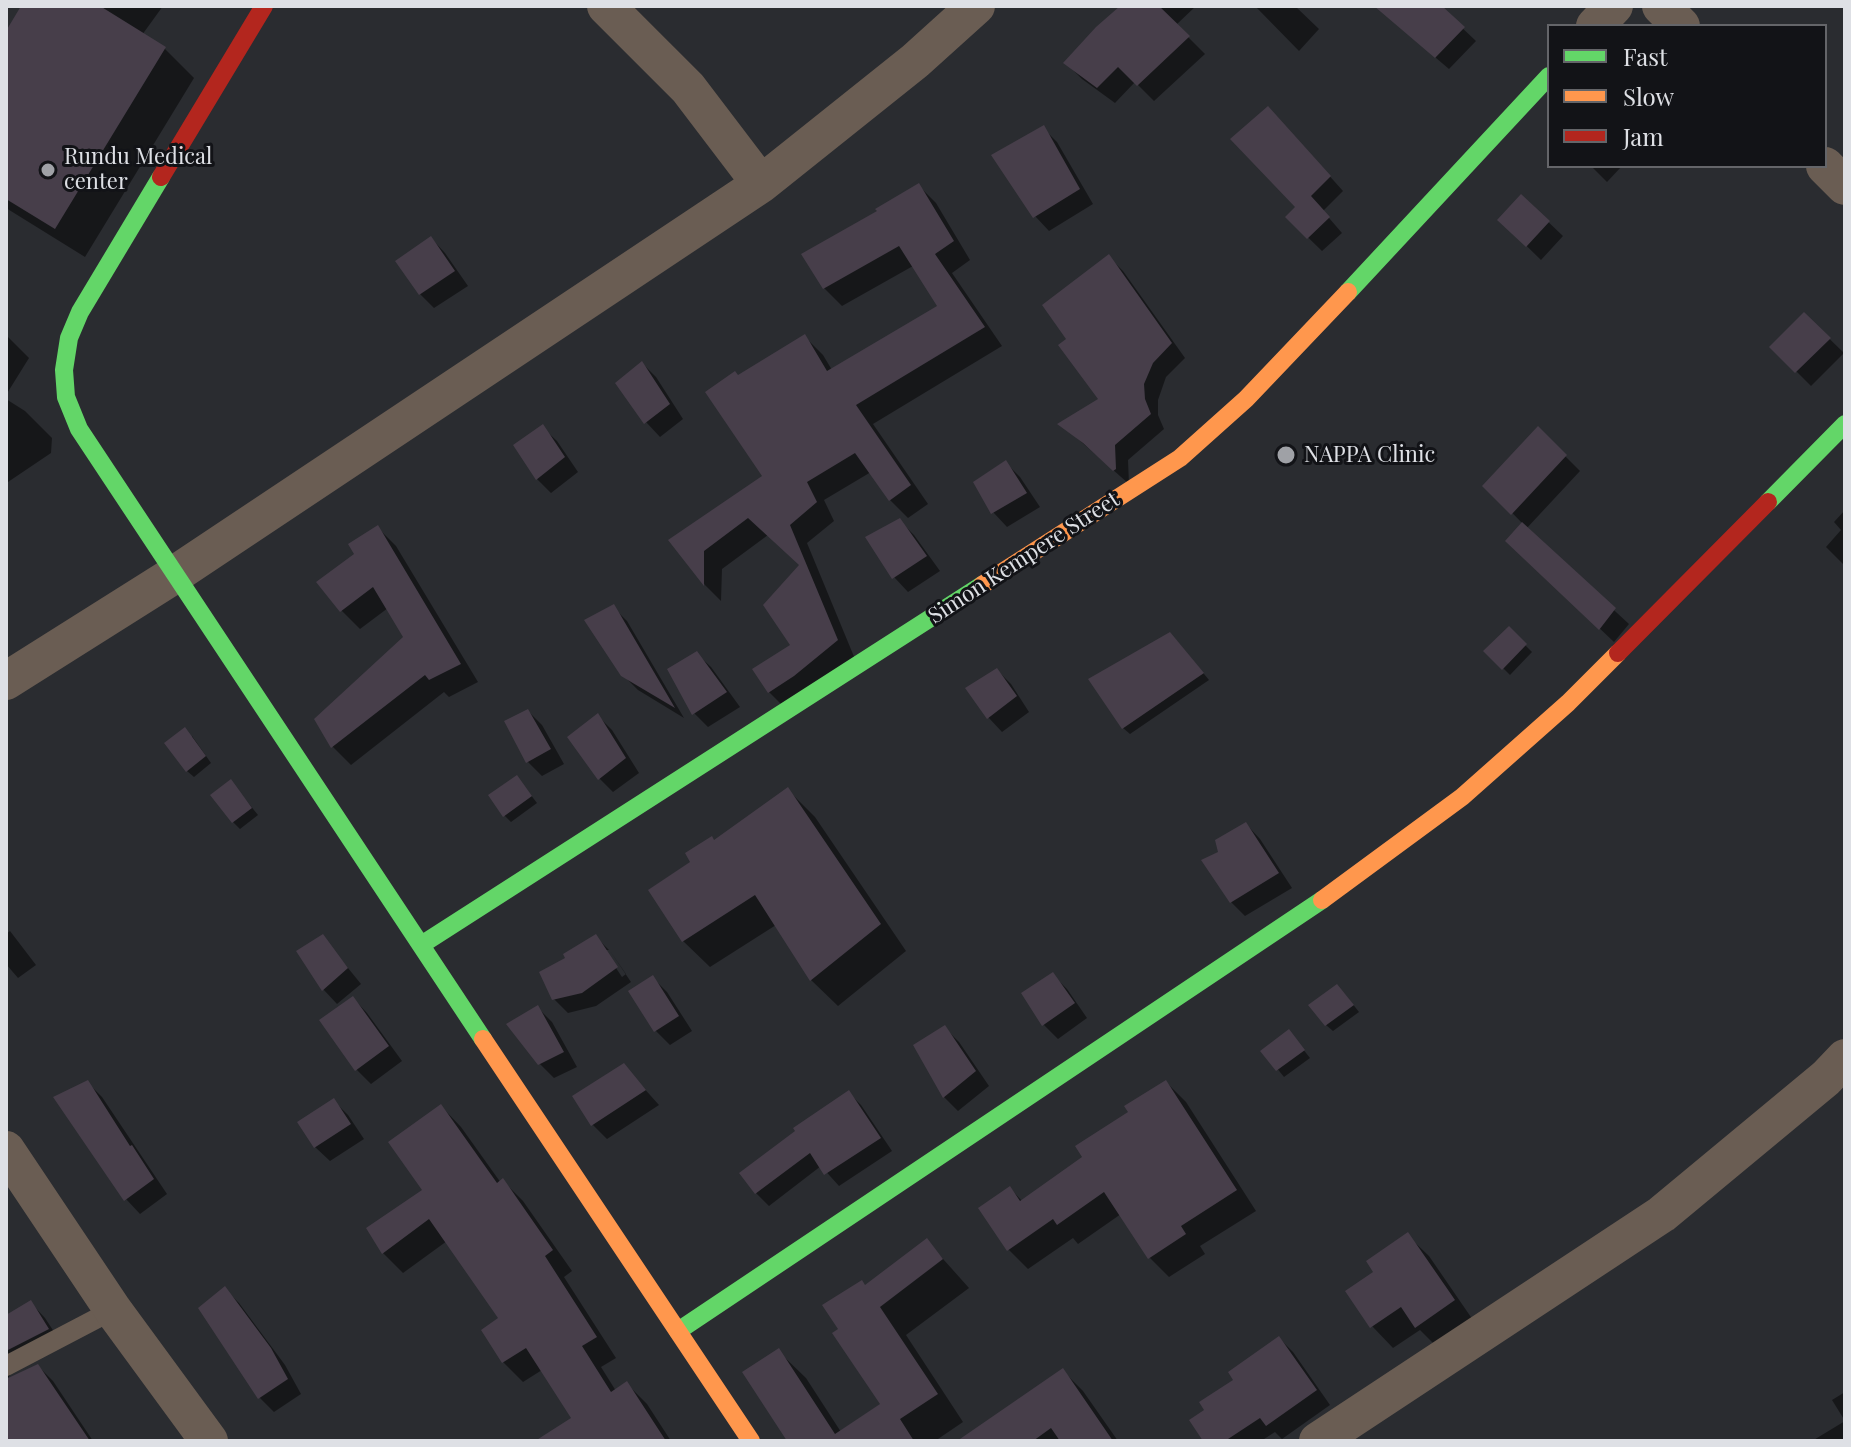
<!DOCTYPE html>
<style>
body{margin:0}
#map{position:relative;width:1851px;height:1447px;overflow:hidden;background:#2a2c30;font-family:"Playfair Display",serif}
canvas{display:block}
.frame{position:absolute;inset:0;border:8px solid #dee0e5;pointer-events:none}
.legend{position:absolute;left:1547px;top:24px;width:280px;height:144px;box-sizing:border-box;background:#121317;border:2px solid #646569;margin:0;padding:10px 14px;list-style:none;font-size:24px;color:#dee0e5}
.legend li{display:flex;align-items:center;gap:16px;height:40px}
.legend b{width:40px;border:2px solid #646569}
</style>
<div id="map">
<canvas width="1851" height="1447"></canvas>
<div class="frame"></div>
<ul class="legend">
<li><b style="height:10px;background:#63d668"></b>Fast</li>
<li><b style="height:10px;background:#ff974d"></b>Slow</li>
<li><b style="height:10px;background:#b3261e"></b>Jam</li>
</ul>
</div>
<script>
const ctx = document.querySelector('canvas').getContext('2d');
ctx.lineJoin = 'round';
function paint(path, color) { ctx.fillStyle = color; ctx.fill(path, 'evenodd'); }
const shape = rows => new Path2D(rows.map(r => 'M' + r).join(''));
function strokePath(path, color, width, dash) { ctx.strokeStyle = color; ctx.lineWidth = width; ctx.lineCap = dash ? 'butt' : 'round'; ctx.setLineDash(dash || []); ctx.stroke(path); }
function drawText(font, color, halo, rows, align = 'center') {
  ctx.font = font + ' "Playfair Display",serif'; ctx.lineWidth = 6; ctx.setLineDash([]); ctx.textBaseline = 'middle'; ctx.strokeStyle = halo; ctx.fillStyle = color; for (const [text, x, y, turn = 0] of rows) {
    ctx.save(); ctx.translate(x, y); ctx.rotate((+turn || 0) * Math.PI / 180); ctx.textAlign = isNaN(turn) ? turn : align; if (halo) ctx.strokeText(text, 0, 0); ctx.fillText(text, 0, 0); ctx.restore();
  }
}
paint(shape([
 [24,6,163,6,142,35,165,49,194,78,85,257,6,208,6,54],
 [1123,6,1196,6,1176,25,1205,54,1154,101,1135,82,1115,103,1082,79,1066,63],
 [1255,6,1295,6,1319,29,1299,51],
 [1384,6,1439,6,1476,41,1449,69,1396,24],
 [1282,123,1343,191,1323,211,1342,233,1322,251,1287,217,1298,207],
 [1043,128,1057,142,1093,204,1049,231,1035,216],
 [1591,166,1622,166,1607,182],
 [918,185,936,203,970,260,952,273,1002,346,873,424,928,504,908,518,890,500,871,472,824,500,834,521,807,543,855,659,787,710,769,692,793,645,801,565,768,535,722,569,721,601,705,585,671,540,764,476,738,377,805,337,823,355,832,370,940,307,913,266,842,306,824,288,879,212],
 [1521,196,1563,236,1541,260,1500,220],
 [431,238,445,253,468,286,434,308,420,294],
 [1109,257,1123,271,1185,358,1166,377,1158,400,1158,415,1164,429,1128,460,1129,484,1061,424,1101,400,1069,340],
 [1804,314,1844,353,1811,386,1772,347],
 [6,335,29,358,6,395],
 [642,363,656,377,683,419,660,437,646,422],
 [6,399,25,411,52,438,51,453,8,482],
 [542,427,557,441,578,472,551,493,537,479],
 [1538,429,1580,471,1526,529,1629,624,1614,642,1522,555,1523,524,1485,485],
 [1006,463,1020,477,1040,507,1007,527,993,512],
 [1845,510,1845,566,1826,547,1841,530,1834,522],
 [900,521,914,535,940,571,908,592,894,577],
 [378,528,396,546,478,682,449,697,444,692,351,765,333,747,317,719,405,637,388,608,360,629,341,610,357,555],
 [613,607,627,621,684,718,638,690,623,675],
 [1509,629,1532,652,1510,675,1486,651],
 [1177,641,1209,680,1130,734,1123,728],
 [696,653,711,667,740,707,708,727,694,713],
 [997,670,1011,684,1029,712,1002,732,988,717],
 [528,711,542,725,564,764,542,776,528,762,506,722],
 [598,716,612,730,639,773,613,792,599,778],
 [192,736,211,763,194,777,187,771],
 [517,777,537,803,511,822,504,815],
 [237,789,258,815,240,829,233,822],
 [788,790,815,817,906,951,838,1006,811,980,776,925,710,967,683,941,693,862,715,842],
 [1246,824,1260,839,1292,888,1245,916,1231,902,1221,853],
 [10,931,36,965,18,978,6,964,6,934],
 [322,936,361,984,337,1004,323,989],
 [596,937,609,950,604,950,622,977,626,974,610,951,631,982,596,1006,568,1013,553,998,568,958],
 [1052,974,1067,989,1087,1018,1058,1039,1044,1025],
 [652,977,667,992,692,1031,670,1045,656,1031],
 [1344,993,1359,1012,1333,1031,1326,1025],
 [353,998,367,1013,402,1061,371,1084,357,1070],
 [538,1008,552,1022,577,1067,554,1078,539,1063],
 [945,1028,959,1042,989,1086,958,1111,944,1097],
 [1295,1039,1310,1058,1284,1077,1263,1051],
 [624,1066,659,1105,607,1139,593,1125,575,1097],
 [87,1082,102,1097,167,1194,140,1214,126,1199],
 [1166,1082,1186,1102,1256,1211,1200,1246,1205,1254,1169,1277,1149,1257,1121,1214,1078,1244,1073,1238,1028,1269,1008,1249,1010,1188,1022,1201,1085,1158],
 [849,1093,861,1105,892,1151,839,1186,821,1166,769,1206,756,1193],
 [334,1101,348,1115,364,1139,330,1161,315,1147],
 [441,1106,461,1127,501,1183,503,1181,523,1201,572,1271,564,1277,616,1358,601,1367,616,1391,627,1384,647,1404,671,1441,539,1441,574,1418,542,1370,523,1382,503,1362,501,1319,447,1241,403,1273,383,1253,425,1191],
 [1407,1235,1429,1256,1475,1323,1438,1348,1420,1330,1393,1348,1372,1326,1376,1272],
 [927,1241,969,1288,906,1335,963,1422,935,1441,790,1441,778,1351,806,1378,841,1432,882,1405,841,1330,866,1287],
 [225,1289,239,1303,285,1365,301,1394,274,1412,260,1398,200,1309],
 [31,1303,45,1318,62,1344,14,1369,6,1381,38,1366,53,1381,93,1441,6,1441,6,1318],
 [1279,1338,1293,1352,1330,1405,1282,1439,1275,1432,1261,1441,1205,1441,1207,1410],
 [1063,1371,1083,1391,1118,1441,984,1441],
 [1845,1392,1845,1441,1812,1441,1845,1421,1832,1400]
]), '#0007');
paint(shape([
 [21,6,100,6,166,47,55,229,6,199,6,31],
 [1120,6,1159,6,1190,36,1137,86,1118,67,1097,88,1063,63,1096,27],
 [1374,6,1442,6,1465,27,1435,58],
 [1268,106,1331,176,1311,196,1330,217,1307,239,1285,217,1295,207,1230,139],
 [1044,125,1080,189,1033,218,991,155],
 [919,183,954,241,935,254,985,327,856,405,911,485,889,501,855,453,807,482,817,502,790,525,838,640,794,676,768,693,752,669,790,645,763,605,799,565,748,518,704,551,704,586,668,540,762,476,705,392,735,371,738,375,805,334,827,371,937,306,899,246,823,289,801,254,877,211,875,209],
 [1521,194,1550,221,1526,247,1497,220],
 [431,236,455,271,419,295,395,261],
 [1109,254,1172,343,1153,363,1144,384,1145,399,1151,414,1115,445,1116,469,1113,471,1083,443,1057,424,1098,399,1058,345,1066,339,1042,305],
 [1804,312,1831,338,1795,373,1769,347],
 [642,361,670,404,644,424,615,383],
 [543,424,565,457,536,480,513,445],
 [1538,426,1567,455,1511,515,1482,486],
 [1006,460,1027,493,991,514,973,482],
 [900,518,927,556,892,579,865,537],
 [1522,522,1616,608,1599,630,1505,541],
 [378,525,461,664,429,680,425,675,331,748,314,719,403,637,373,587,340,612,316,582,354,554,348,544],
 [614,604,675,708,621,676,584,620],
 [1509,626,1527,644,1502,670,1483,651],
 [1170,632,1204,673,1122,729,1088,679],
 [697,651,727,692,692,715,667,669],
 [997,668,1017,696,987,719,965,688],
 [528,709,551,749,526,763,504,721],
 [598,713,626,758,598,780,567,737],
 [185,727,206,756,186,772,164,743],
 [517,775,532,796,503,817,488,795],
 [231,779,252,808,232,823,210,795],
 [788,787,881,924,810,981,755,895,682,942,648,890,690,862,685,853,712,836,714,840],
 [1246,822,1279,873,1230,903,1201,860,1218,852,1215,840],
 [323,934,348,968,322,991,296,951],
 [596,934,618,967,582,993,552,1000,539,972,565,958,563,954],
 [1053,972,1075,1003,1042,1026,1021,993],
 [653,975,679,1016,654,1032,628,991],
 [1337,984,1354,1005,1325,1026,1308,1005],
 [353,996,389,1046,355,1071,319,1020],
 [538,1005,564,1052,538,1065,506,1024],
 [945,1025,976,1071,943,1098,913,1045],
 [1289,1029,1305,1050,1276,1071,1260,1051],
 [624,1063,646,1090,591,1126,572,1096],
 [88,1080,130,1146,132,1145,154,1179,124,1201,53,1097],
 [1166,1080,1237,1190,1181,1226,1186,1234,1148,1259,1104,1192,1057,1225,1053,1219,1007,1251,978,1208,1010,1186,1020,1201,1082,1157,1075,1146,1128,1112,1124,1106],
 [849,1090,881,1138,824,1175,810,1153,755,1194,739,1173,795,1131,793,1128],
 [334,1098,351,1124,314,1148,297,1122],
 [441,1104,497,1183,503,1178,553,1250,545,1256,597,1337,582,1346,611,1392,627,1381,666,1441,535,1441,571,1418,526,1348,502,1363,481,1330,498,1318,429,1219,382,1254,366,1228,422,1190,388,1142],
 [1408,1232,1455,1300,1415,1328,1401,1307,1370,1328,1345,1291,1373,1272,1366,1261],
 [927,1238,943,1259,880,1307,938,1394,900,1419,914,1441,787,1441,742,1372,779,1348,835,1434,880,1404,832,1333,838,1329,822,1305,862,1280,865,1285],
 [225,1286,271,1348,288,1379,258,1399,198,1308],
 [31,1300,49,1329,6,1351,6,1315],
 [1279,1336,1317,1390,1266,1426,1260,1418,1225,1441,1203,1441,1189,1420,1204,1410,1199,1402,1233,1380,1228,1372],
 [38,1364,90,1441,6,1441,6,1379],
 [1063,1368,1113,1441,1060,1441,1051,1428,1033,1441,957,1441]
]), '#473e4a');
strokePath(shape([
 [6,1366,113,1310]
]), '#6a5d53', 20);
strokePath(shape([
 [606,6,688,88,761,184],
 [1661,6,1681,26],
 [1595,26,1614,6],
 [1825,166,1845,186],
 [6,681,174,575,761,184,915,61,976,6],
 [6,1150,113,1310,209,1441],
 [1318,1441,1662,1214,1826,1078,1845,1058]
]), '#6a5d53', 38);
strokePath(shape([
 [161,177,80,312,69,338,64,370,66,397,79,429,483,1039],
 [1348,292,1549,76],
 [1768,502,1845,424],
 [421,945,982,585],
 [678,1331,1322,900]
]), '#63d668', 18);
strokePath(shape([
 [982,585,1180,458,1246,399,1348,292],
 [1322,900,1462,797,1568,703,1618,653],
 [483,1039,751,1441]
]), '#ff974d', 18);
strokePath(shape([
 [161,177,264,6],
 [1618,653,1768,502]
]), '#b3261e', 18);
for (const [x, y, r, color] of [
 [48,170,8,"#9fa1a6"],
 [1286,455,10,"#9fa1a6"]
]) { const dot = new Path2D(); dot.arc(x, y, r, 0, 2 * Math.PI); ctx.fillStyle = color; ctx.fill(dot); strokePath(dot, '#121317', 3); }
drawText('22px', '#dee0e5', '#121317', [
 ["Rundu Medical",64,157],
 ["center",64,182],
 ["NAPPA Clinic",1304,455]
], 'left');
drawText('22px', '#dee0e5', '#121317', [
 ["Simon Kempere Street",1024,558,-33]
]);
</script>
